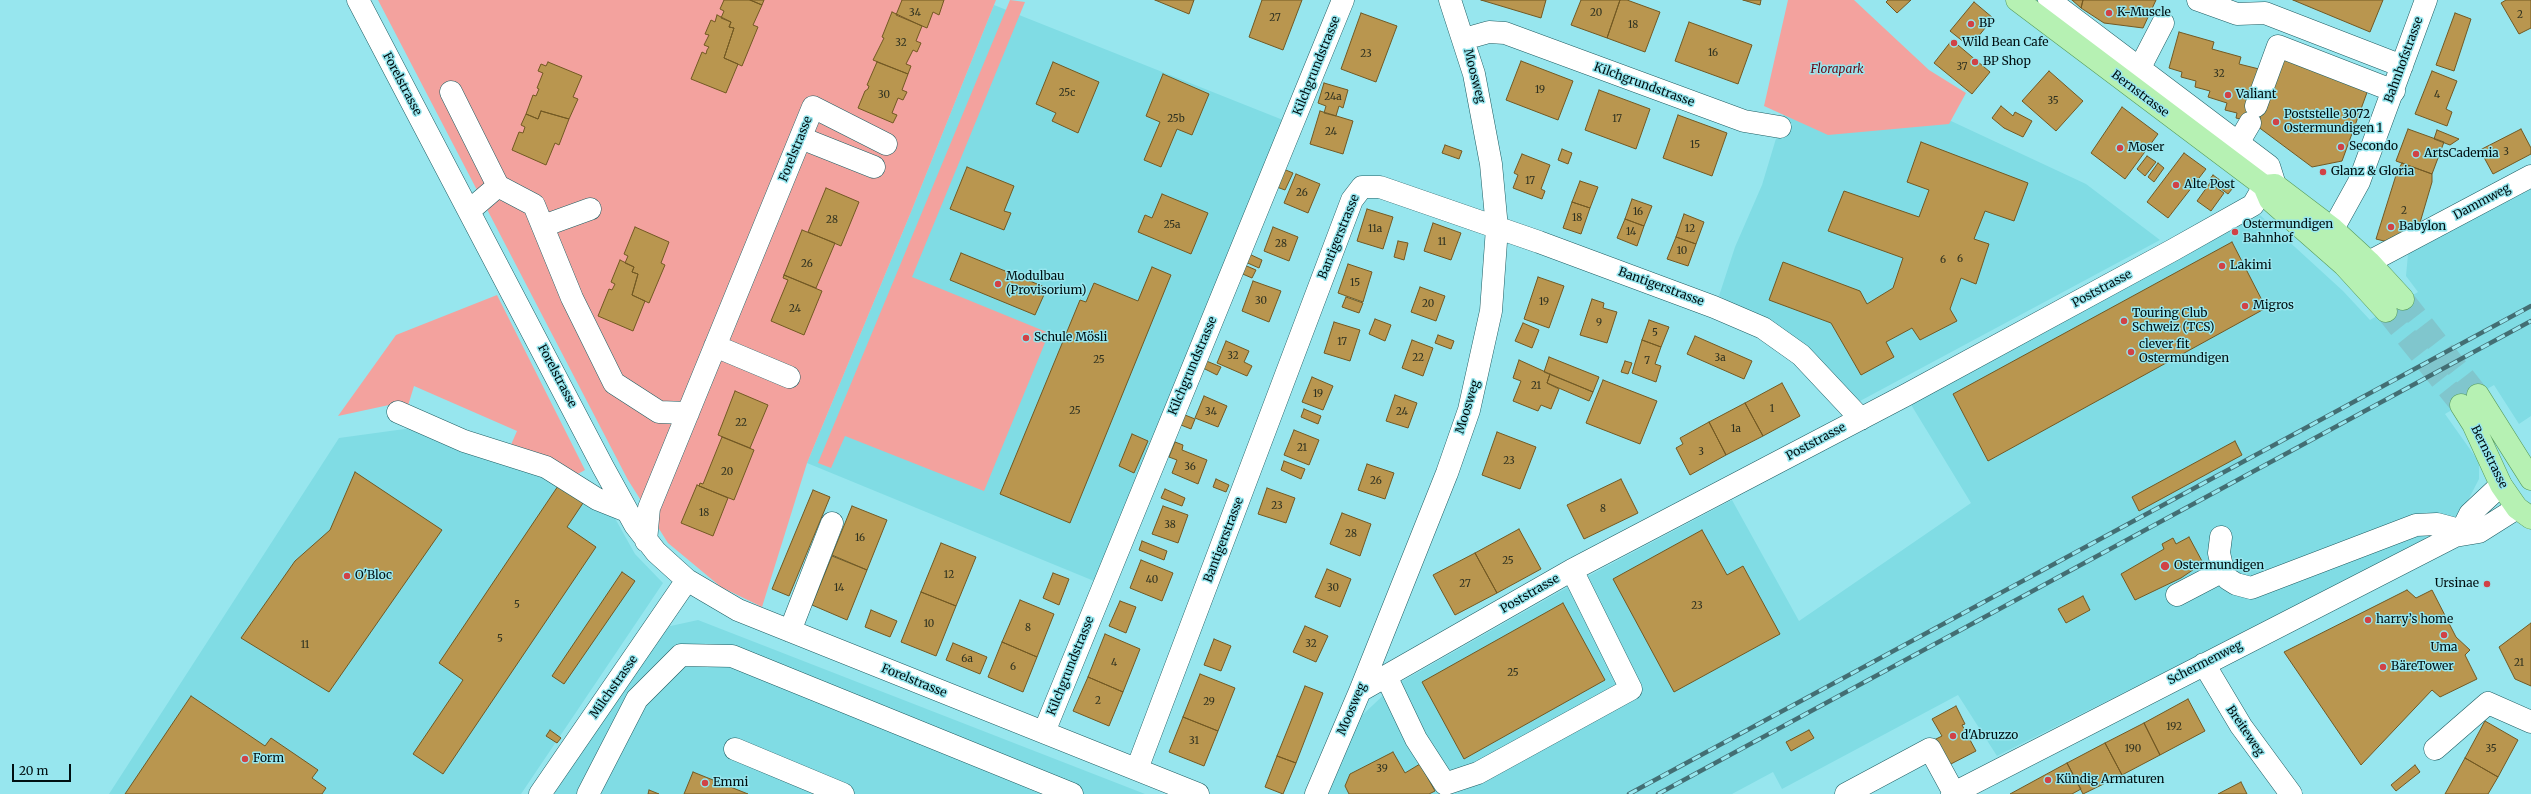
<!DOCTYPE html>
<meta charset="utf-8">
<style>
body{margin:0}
#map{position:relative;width:2531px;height:794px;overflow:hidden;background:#97e6ee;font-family:Merriweather,serif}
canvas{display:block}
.scale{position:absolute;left:12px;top:764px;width:59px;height:18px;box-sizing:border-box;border:2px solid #000f11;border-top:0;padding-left:5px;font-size:12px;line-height:14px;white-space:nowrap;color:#000f11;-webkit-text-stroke:3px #97e6ee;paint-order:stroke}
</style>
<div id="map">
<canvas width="2531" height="794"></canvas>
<div class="scale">20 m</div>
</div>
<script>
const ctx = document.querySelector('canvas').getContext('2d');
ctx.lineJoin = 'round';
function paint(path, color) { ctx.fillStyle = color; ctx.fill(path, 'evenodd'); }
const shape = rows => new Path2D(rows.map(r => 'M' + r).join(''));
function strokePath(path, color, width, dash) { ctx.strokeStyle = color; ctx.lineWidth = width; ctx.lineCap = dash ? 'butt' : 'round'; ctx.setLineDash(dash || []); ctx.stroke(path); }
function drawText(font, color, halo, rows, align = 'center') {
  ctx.font = font + ' Merriweather,serif'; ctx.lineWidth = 3; ctx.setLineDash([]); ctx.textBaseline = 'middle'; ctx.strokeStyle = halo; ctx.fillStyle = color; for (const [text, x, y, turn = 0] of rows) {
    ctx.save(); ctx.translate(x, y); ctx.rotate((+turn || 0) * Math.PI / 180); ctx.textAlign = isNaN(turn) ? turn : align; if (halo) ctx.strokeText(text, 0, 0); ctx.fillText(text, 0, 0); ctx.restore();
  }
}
paint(shape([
 [994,5,1283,120,1094,581,807,463,911,212],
 [1784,112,1936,114,2086,184,2160,240,1847,408,1800,341,1719,296,1735,247,1762,185],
 [2531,184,2531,416,2519,424,2494,385,2445,414,2479,462,2479,479,2461,514,2431,539,1997,756,1958,695,1782,789,1773,772,1732,794,1328,794,1355,722,1392,687,1575,583,1732,500,1799,621,1971,503,1910,403,2260,215,2343,291,2370,320,2418,292,2406,276,2408,254,2414,246],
 [412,428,532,466,612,513,635,554,663,583,521,794,109,794,339,438],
 [698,620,1145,794,554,794,666,627]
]), '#80dce4');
paint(shape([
 [378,0,996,0,911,212,807,463,762,607,721,587,668,543,628,480],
 [1010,0,1025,2,912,277,1049,333,984,491,845,436,831,468,818,463],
 [1788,0,1854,0,1929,70,1966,93,1949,124,1828,135,1764,106],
 [497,295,585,470,574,476,510,447,517,431,414,386,407,409,389,405,338,416,396,335]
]), '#f3a29e');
const building = shape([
 [724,0,750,0,762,5,753,25,758,27,742,66,724,58,734,28,729,27,731,22,721,18,724,11,720,9,724,0],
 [750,0,764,0,762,5,750,0],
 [902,0,944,0,939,15,933,12,927,28,896,15,902,0],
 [1155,0,1194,0,1189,14,1155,0],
 [1262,0,1302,0,1283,50,1249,37,1262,0],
 [1481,0,1546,0,1541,18,1481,0],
 [1581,0,1620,0,1607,38,1571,25,1581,0],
 [1620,0,1627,0,1660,12,1645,52,1607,38,1620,0],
 [1743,0,1761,0,1760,5,1743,0],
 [1888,0,1911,0,1897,13,1886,2,1888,0],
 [2072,0,2083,0,2081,8,2072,0],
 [2083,0,2156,0,2143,28,2104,23,2081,8,2083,0],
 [2293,0,2383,0,2370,32,2293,0],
 [2506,0,2531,0,2531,28,2519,34,2501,3,2506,0],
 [1974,2,1993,18,1970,47,1950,31,1974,2],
 [892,12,922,26,916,41,921,43,917,52,913,50,906,64,911,66,908,74,873,60,884,38,882,37,892,12],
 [1361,13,1397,26,1376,82,1341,69,1361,13],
 [2455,13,2471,19,2454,71,2436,65,2455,13],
 [717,15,731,22,729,27,734,28,724,58,738,64,726,93,691,79,702,52,706,54,707,50,709,47,704,45,709,35,705,34,711,20,715,22,717,15],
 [1689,22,1752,45,1738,84,1675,61,1689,22],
 [2179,32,2214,42,2212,49,2241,57,2239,64,2259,69,2245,120,2236,118,2237,113,2225,110,2227,103,2208,97,2210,91,2195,87,2196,81,2181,77,2182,72,2169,68,2179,32],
 [1952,40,1990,72,1972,94,1934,63,1952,40],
 [2282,56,2369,87,2342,161,2312,167,2257,126,2282,56],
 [1521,61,1573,81,1558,120,1506,100,1521,61],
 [548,62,582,76,573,97,578,99,569,119,541,111,538,119,526,114,533,95,536,96,539,89,537,88,543,73,538,71,541,64,546,66,548,62],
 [877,62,908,74,902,90,907,92,903,100,898,98,892,113,897,115,893,123,858,108,865,91,868,89,869,86,867,85,877,62],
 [1053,62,1099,82,1078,133,1052,121,1056,113,1036,104,1053,62],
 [2049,71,2083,101,2056,131,2022,101,2049,71],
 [2432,71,2457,81,2446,109,2452,112,2447,126,2415,114,2432,71],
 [1163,74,1209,94,1192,135,1177,129,1161,167,1144,160,1160,122,1146,116,1163,74],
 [1324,83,1348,90,1343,108,1339,106,1336,116,1324,113,1326,106,1318,103,1324,83],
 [1599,90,1650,109,1636,149,1585,130,1599,90],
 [2001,106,2013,116,2015,112,2032,121,2023,137,2004,128,1992,118,2001,106],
 [2122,107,2158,134,2125,179,2091,153,2122,107],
 [541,111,569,119,559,145,555,143,546,165,512,150,519,132,523,133,525,127,521,125,526,114,538,119,541,111],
 [1320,111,1353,121,1343,154,1310,144,1320,111],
 [1678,115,1727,133,1712,176,1663,158,1678,115],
 [2408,129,2444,142,2432,174,2396,161,2408,129],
 [2521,129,2531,148,2531,154,2493,174,2480,150,2521,129],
 [2437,130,2459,139,2450,145,2434,139,2437,130],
 [1921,142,2028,183,2014,221,1985,211,1974,239,1989,244,1976,284,1961,278,1950,309,1957,321,1920,340,1912,328,1886,342,1894,357,1861,375,1831,323,1769,300,1783,262,1860,291,1867,304,1893,288,1903,258,1828,231,1844,191,1919,217,1929,190,1907,182,1921,142],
 [1445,145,1462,151,1459,159,1442,153,1445,145],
 [1562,149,1572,153,1568,164,1558,160,1562,149],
 [2184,153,2206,169,2168,218,2147,202,2184,153],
 [1522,154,1550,165,1541,189,1545,191,1542,199,1513,188,1518,175,1514,173,1522,154],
 [2147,156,2156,162,2145,176,2137,169,2147,156],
 [2158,163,2164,168,2154,182,2148,177,2158,163],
 [2402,163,2432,174,2432,182,2419,226,2409,223,2406,233,2388,242,2376,239,2397,172,2402,163],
 [967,167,1014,186,1004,211,1011,213,1004,230,950,209,967,167],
 [1281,168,1293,173,1285,190,1274,186,1281,168],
 [1296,174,1320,184,1308,213,1284,203,1296,174],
 [2213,175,2232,189,2228,194,2209,180,2213,175],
 [1580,181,1598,187,1590,208,1572,202,1580,181],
 [2210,183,2224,193,2211,211,2197,201,2210,183],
 [826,188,859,202,841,246,808,232,826,188],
 [1162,194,1208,213,1191,254,1138,232,1145,215,1152,218,1162,194],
 [1632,199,1652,206,1644,226,1625,219,1632,199],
 [1572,202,1590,208,1581,234,1563,228,1572,202],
 [1367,209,1393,217,1383,249,1357,241,1367,209],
 [1684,214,1704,222,1696,244,1676,237,1684,214],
 [1625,219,1644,226,1637,246,1617,238,1625,219],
 [1433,223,1461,233,1451,260,1424,251,1433,223],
 [635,227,669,242,661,263,665,265,649,303,632,295,638,274,632,272,634,267,625,263,628,256,624,254,635,227],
 [1273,227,1298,237,1289,261,1264,251,1273,227],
 [802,230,835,243,816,288,784,275,802,230],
 [1676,237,1696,244,1688,266,1667,259,1676,237],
 [1398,241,1408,243,1404,260,1394,257,1398,241],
 [2232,242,2266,308,1988,461,1953,394,2232,242],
 [961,253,1047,288,1035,315,950,280,961,253],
 [1247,253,1262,260,1259,268,1243,261,1247,253],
 [620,260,634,267,632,272,638,274,632,295,645,301,633,331,598,316,609,289,612,290,615,284,611,282,620,260],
 [1242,264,1256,270,1252,278,1238,272,1242,264],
 [1348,264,1372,272,1363,302,1338,293,1348,264],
 [1152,267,1171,275,1070,523,1000,494,1080,300,1086,302,1094,283,1138,301,1152,267],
 [784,275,822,291,804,335,771,321,788,280,783,278,784,275],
 [1538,277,1564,286,1549,328,1524,319,1538,277],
 [1253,281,1281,291,1269,322,1242,311,1253,281],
 [1420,287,1445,296,1436,321,1411,312,1420,287],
 [1346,297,1363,303,1359,313,1342,307,1346,297],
 [1592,299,1604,303,1603,308,1617,312,1607,343,1580,335,1592,299],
 [1375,319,1391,325,1385,341,1369,334,1375,319],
 [1649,320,1669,327,1661,347,1642,340,1649,320],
 [1334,322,1360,330,1350,361,1324,353,1334,322],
 [1523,323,1539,330,1532,348,1515,341,1523,323],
 [1438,335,1454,341,1451,349,1435,343,1438,335],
 [1695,336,1752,361,1744,379,1687,354,1695,336],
 [1412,340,1433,348,1423,376,1402,368,1412,340],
 [1642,340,1661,347,1655,364,1661,366,1656,382,1632,373,1642,340],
 [1226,341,1249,351,1244,362,1252,366,1247,376,1217,363,1226,341],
 [1549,357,1599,377,1593,392,1544,372,1549,357],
 [1204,360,1221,367,1217,375,1201,367,1204,360],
 [1519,360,1550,374,1547,383,1559,389,1551,409,1541,405,1538,411,1513,401,1521,381,1513,378,1519,360],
 [1625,361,1632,363,1628,374,1621,372,1625,361],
 [1550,374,1593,392,1589,401,1547,383,1550,374],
 [1312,377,1333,386,1323,410,1302,402,1312,377],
 [1603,380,1657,401,1640,444,1586,423,1603,380],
 [1782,383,1800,416,1763,436,1745,403,1782,383],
 [735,391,768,405,750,448,718,435,735,391],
 [1395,395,1417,403,1408,428,1386,421,1395,395],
 [1204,396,1227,406,1218,427,1195,418,1204,396],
 [1745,403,1763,436,1726,455,1709,422,1745,403],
 [1304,409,1321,416,1318,424,1301,417,1304,409],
 [1180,413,1195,419,1191,429,1176,423,1180,413],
 [1709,422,1726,455,1690,475,1676,448,1683,444,1680,438,1709,422],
 [1294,430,1319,440,1309,465,1284,455,1294,430],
 [1497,432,1536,447,1520,489,1482,475,1497,432],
 [1132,434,1148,441,1134,473,1119,466,1132,434],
 [722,437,754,450,734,500,699,486,700,483,703,484,722,437],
 [2235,441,2242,455,2139,511,2132,497,2235,441],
 [1175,442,1183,445,1182,450,1207,460,1198,484,1172,473,1177,460,1169,457,1175,442],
 [1284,461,1305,469,1301,479,1281,470,1284,461],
 [1367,464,1394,473,1385,499,1358,490,1367,464],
 [355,472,442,530,329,692,241,638,295,561,330,530,355,472],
 [1216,479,1229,485,1226,492,1213,487,1216,479],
 [1621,479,1638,513,1584,539,1567,505,1621,479],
 [697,485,728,498,713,536,681,523,697,485],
 [558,486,583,503,567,527,596,547,443,774,413,754,463,680,439,663,558,486],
 [1267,488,1295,498,1286,523,1258,514,1267,488],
 [1165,489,1185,498,1182,506,1161,498,1165,489],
 [813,490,830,497,789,596,772,589,813,490],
 [852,506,887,520,867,570,832,555,852,506],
 [1163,506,1188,515,1178,543,1152,534,1163,506],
 [1342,513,1371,524,1360,556,1330,544,1342,513],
 [1519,529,1541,569,1497,593,1475,553,1519,529],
 [1702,530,1727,575,1743,566,1780,634,1674,692,1613,579,1702,530],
 [2189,537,2203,563,2181,578,2135,600,2121,574,2164,549,2162,544,2173,538,2176,544,2189,537],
 [1142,541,1167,551,1164,560,1139,550,1142,541],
 [941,543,976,557,956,606,921,592,941,543],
 [1475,553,1497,593,1455,615,1433,575,1475,553],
 [832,556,867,570,847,620,812,605,832,556],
 [1141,560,1173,573,1162,601,1130,588,1141,560],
 [1327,569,1351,579,1340,607,1315,597,1327,569],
 [622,572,635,581,564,684,552,676,622,572],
 [1053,573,1069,579,1059,605,1043,598,1053,573],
 [2407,590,2416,598,2432,590,2456,637,2470,650,2465,655,2477,679,2440,697,2432,690,2361,765,2284,652,2407,590],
 [921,592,956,606,936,656,901,642,921,592],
 [2083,596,2090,610,2066,623,2058,609,2083,596],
 [1020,600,1054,614,1037,657,1002,642,1020,600],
 [1120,601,1136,607,1126,633,1109,626,1120,601],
 [1563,603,1605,680,1464,759,1422,682,1563,603],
 [871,610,897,621,890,637,865,627,871,610],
 [2531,623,2531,686,2515,679,2499,647,2531,623],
 [1305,626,1328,636,1316,662,1293,652,1305,626],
 [1105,634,1140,649,1123,692,1088,677,1105,634],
 [1214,639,1231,646,1221,671,1204,665,1214,639],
 [1002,642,1037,657,1023,692,988,677,1002,642],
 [953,643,987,657,980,674,946,660,953,643],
 [1200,674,1235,688,1218,731,1183,717,1200,674],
 [1088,677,1123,692,1109,726,1073,711,1088,677],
 [1305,686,1323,693,1296,763,1277,756,1305,686],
 [191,696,265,746,271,738,318,770,312,778,326,788,322,794,125,794,191,696],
 [2188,699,2205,731,2160,755,2144,723,2188,699],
 [1956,706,1965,724,1962,725,1976,751,1947,766,1934,740,1942,736,1932,719,1956,706],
 [1183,717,1218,731,1204,766,1169,752,1183,717],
 [2485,721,2518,740,2498,777,2465,758,2485,721],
 [2144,723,2160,755,2122,775,2105,743,2144,723],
 [550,730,561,738,557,743,546,736,550,730],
 [1809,730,1814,738,1791,751,1786,742,1809,730],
 [2105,743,2122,775,2083,794,2067,763,2105,743],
 [1393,752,1405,773,1420,764,1435,791,1429,794,1349,794,1345,786,1350,774,1393,752],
 [1277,756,1296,763,1283,794,1265,787,1277,756],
 [2465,758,2498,777,2488,794,2445,794,2465,758],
 [2067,763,2081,789,2072,794,2010,794,2067,763],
 [2415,765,2420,772,2396,791,2391,785,2415,765],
 [693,772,748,794,684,794,693,772],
 [2241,782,2247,794,2218,794,2241,782],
 [649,790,659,794,648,794,649,790]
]);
paint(building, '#b9964f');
strokePath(building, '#725923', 1);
strokePath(shape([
 [2403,299,2478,395],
 [2386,311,2461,405]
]), '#80c6cd', 22, [22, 11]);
const minor = shape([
 [358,0,603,467,635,525,656,552,687,580,738,610,1198,794],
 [2049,0,2269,166,2275,185],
 [2198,0,2237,14,2265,13,2402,66],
 [1464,39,1489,32,1505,33,1744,121,1780,127],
 [2133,81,2163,23],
 [451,92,498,186],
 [2256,106,2278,46,2394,91],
 [801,138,874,167],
 [2230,157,2250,123],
 [470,210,498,186,534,205,572,298,614,383,659,412,688,413],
 [543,226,590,209],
 [2333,229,2359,182,2426,0],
 [2369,262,2531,176],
 [715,346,789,377],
 [398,412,464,441,546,467,597,499,627,511],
 [2460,534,2470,514,2501,485],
 [2221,537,2219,553,2223,571,2228,579,2236,584,2251,588,2416,525,2437,524,2452,528,2460,534],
 [646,541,649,508,813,107,886,144],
 [2177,595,2223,571],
 [790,631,832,523],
 [2204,664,2241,726,2291,794],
 [1386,676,1416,739,1445,784,1478,773,1631,689,1572,570],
 [1360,691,1572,570,1906,395,2173,250,2253,205,2264,186],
 [1044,732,1343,0],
 [735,749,843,794],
 [2435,749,2488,703,2531,722],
 [1137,769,1352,200,1362,187,1380,187,1539,242,1714,307,1763,328,1801,355,1861,419],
 [540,794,687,580],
 [588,794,637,699,681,655,732,656,1072,794],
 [1316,794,1360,691,1447,473,1469,410,1491,311,1497,228,1491,164,1474,74,1450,0],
 [1846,794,1930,749,1954,793],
 [1952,794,2455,536,2479,532,2517,508]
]);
const major = shape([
 [2017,0,2264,186,2270,200,2344,265,2386,311],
 [2264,186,2275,185,2333,229,2369,262,2403,299],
 [2478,395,2531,479],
 [2461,405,2473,424,2501,485,2517,508,2531,518]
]);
strokePath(minor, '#1e5c61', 23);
strokePath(major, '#569b5a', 23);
strokePath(minor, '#fff', 22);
strokePath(major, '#b6f1b3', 22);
const rail = shape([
 [1629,794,2531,306],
 [1658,794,2531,321]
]);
strokePath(rail, '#436e73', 4.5);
strokePath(rail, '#97e6ee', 3, [9]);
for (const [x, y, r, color] of [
 [2109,13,4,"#d14246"],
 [1971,24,4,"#d14246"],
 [1954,43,4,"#d14246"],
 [1975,62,4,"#d14246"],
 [2228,95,4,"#d14246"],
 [2276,122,4,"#d14246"],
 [2341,147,4,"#d14246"],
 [2120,148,4,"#d14246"],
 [2416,154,4,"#d14246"],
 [2323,172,4,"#d14246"],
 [2176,185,4,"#d14246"],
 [2391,227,4,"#d14246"],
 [2235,232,4,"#d14246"],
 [2222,266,4,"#d14246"],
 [998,284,4,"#d14246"],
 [2245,306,4,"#d14246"],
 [2124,321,4,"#d14246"],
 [1026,338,4,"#d14246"],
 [2131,352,4,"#d14246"],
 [2165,566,5,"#d14246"],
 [347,576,4,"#d14246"],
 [2487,584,4,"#d14246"],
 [2368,620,4,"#d14246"],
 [2444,635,4,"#d14246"],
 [2383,667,4,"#d14246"],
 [1953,736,4,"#d14246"],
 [245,759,4,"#d14246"],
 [2048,780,4,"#d14246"],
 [705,783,4,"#d14246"]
]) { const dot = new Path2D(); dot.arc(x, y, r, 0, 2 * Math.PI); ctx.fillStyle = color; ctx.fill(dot); strokePath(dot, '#97e6ee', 1.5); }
drawText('10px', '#2e3120', null, [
 ["34",915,13],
 ["20",1596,13],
 ["2",2520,15],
 ["27",1275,18],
 ["18",1633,25],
 ["32",901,43],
 ["16",1713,53],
 ["23",1366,54],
 ["37",1962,67],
 ["32",2219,74],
 ["19",1540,90],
 ["25c",1067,93],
 ["30",884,95],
 ["4",2437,95],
 ["24a",1333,97],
 ["35",2053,101],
 ["25b",1176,119],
 ["17",1617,119],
 ["24",1331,132],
 ["15",1695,145],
 ["3",2506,152],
 ["17",1530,181],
 ["26",1302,193],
 ["2",2404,211],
 ["16",1638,212],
 ["18",1577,218],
 ["28",832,220],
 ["25a",1172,225],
 ["11a",1375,229],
 ["12",1690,229],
 ["14",1631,232],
 ["11",1442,242],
 ["28",1281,244],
 ["10",1682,251],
 ["6",1960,259],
 ["6",1943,260],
 ["26",807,264],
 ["15",1355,283],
 ["30",1261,301],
 ["19",1544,302],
 ["20",1428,304],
 ["24",795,309],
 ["9",1599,323],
 ["5",1655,333],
 ["17",1342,342],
 ["32",1233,356],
 ["22",1418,358],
 ["3a",1720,358],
 ["25",1099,360],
 ["7",1647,361],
 ["21",1536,386],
 ["19",1318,394],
 ["1",1772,409],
 ["25",1075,411],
 ["34",1211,412],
 ["24",1402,412],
 ["22",741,423],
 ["1a",1736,429],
 ["21",1302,448],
 ["3",1701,452],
 ["23",1509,461],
 ["36",1190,467],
 ["20",727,472],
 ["26",1376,481],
 ["23",1277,506],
 ["8",1603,509],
 ["18",704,513],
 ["38",1170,525],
 ["28",1351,534],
 ["16",860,538],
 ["25",1508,561],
 ["12",949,575],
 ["40",1152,580],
 ["27",1465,584],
 ["14",839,588],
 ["30",1333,588],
 ["5",517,605],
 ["23",1697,606],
 ["10",929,624],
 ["8",1028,628],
 ["5",500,639],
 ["32",1311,644],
 ["11",305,645],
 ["6a",967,659],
 ["4",1114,663],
 ["21",2519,663],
 ["6",1013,667],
 ["25",1513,673],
 ["2",1098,701],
 ["29",1209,702],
 ["192",2174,727],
 ["31",1194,741],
 ["190",2133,749],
 ["35",2491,749],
 ["39",1382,769]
]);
drawText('12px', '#000f11', '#97e6ee', [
 ["K-Muscle",2117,13],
 ["BP",1979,24],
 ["Wild Bean Cafe",1962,43],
 ["BP Shop",1983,62],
 ["Valiant",2236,95],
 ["Poststelle 3072",2284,115],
 ["Ostermundigen 1",2284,129],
 ["Secondo",2349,147],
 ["Moser",2128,148],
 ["ArtsCademia",2424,154],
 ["Glanz & Gloria",2331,172],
 ["Alte Post",2184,185],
 ["Ostermundigen",2243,225],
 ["Bahnhof",2243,239],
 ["Babylon",2399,227],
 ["Lakimi",2230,266],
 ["Modulbau",1006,277],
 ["(Provisorium)",1006,291],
 ["Migros",2253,306],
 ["Touring Club",2132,314],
 ["Schweiz (TCS)",2132,328],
 ["Schule Mösli",1034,338],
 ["clever fit",2139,345],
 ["Ostermundigen",2139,359],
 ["Ostermundigen",2174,566],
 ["O'Bloc",355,576],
 ["Ursinae",2479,584,"right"],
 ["harry’s home",2376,620],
 ["Uma",2444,648,"center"],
 ["BäreTower",2391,667],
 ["d'Abruzzo",1961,736],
 ["Form",253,759],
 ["Kündig Armaturen",2056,780],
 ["Emmi",713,783]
], 'left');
drawText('12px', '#000f11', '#97e6ee', [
 ["Bahnhofstrasse",2404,60,-70],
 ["Kilchgrundstrasse",1317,66,-68],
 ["Moosweg",1474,76,76],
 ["Forelstrasse",402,84,62],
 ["Kilchgrundstrasse",1644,85,20],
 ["Bernstrasse",2140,94,37],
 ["Forelstrasse",796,149,-68],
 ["Dammweg",2482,202,-28],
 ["Bantigerstrasse",1339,237,-68],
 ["Bantigerstrasse",1661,287,20],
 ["Poststrasse",2102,289,-28],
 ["Kilchgrundstrasse",1193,366,-67],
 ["Forelstrasse",557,376,62],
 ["Moosweg",1468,407,-73],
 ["Poststrasse",1816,442,-28],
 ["Bernstrasse",2489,457,64],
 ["Bantigerstrasse",1224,540,-69],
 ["Poststrasse",1530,594,-30],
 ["Schermenweg",2205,663,-27],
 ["Kilchgrundstrasse",1071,666,-68],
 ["Forelstrasse",914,681,22],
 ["Milchstrasse",614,687,-55],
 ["Moosweg",1352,709,-67],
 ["Breiteweg",2245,731,56]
]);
drawText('italic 12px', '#6b0814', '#97e6ee', [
 ["Florapark",1837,70]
]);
</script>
